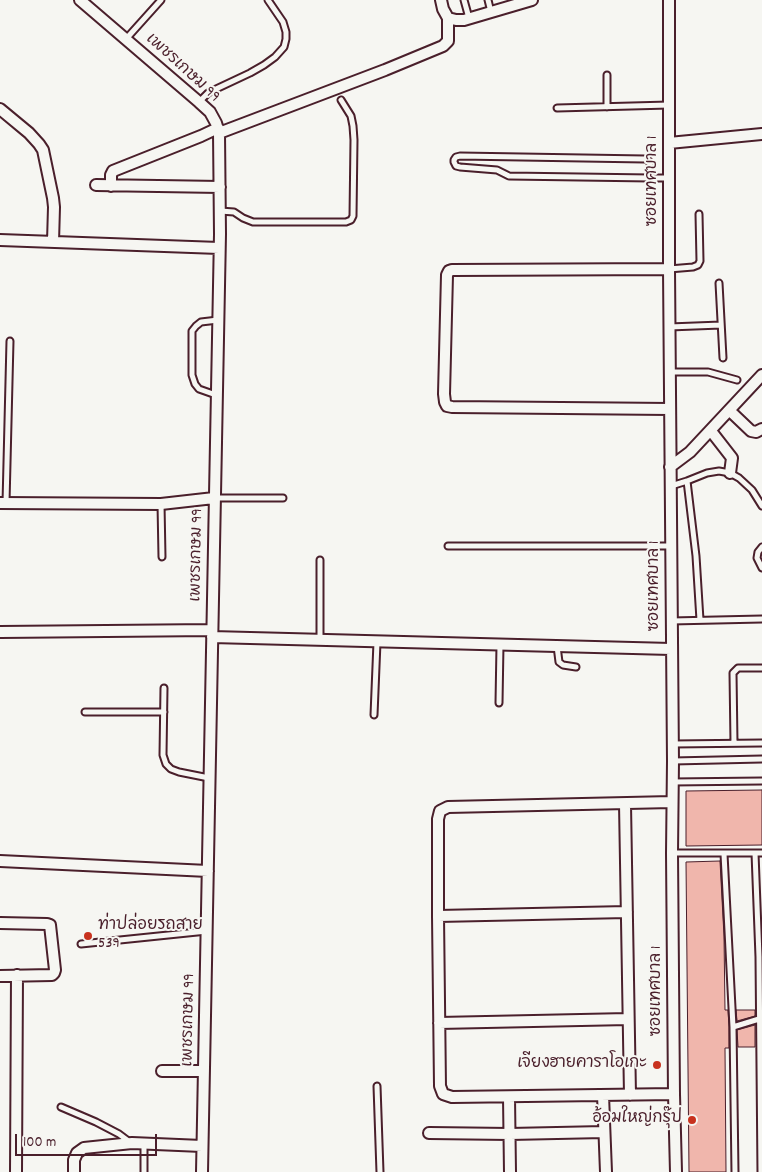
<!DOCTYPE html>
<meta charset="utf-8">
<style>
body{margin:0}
#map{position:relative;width:762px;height:1172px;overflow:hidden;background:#f6f6f2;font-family:Dekko,sans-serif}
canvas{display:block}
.scale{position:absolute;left:15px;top:1134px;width:142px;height:22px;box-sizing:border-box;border:2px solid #4a1f2b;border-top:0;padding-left:6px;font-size:15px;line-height:18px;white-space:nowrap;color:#4a1f2b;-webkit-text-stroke:4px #f6f6f2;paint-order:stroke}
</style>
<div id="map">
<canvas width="762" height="1172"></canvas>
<div class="scale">100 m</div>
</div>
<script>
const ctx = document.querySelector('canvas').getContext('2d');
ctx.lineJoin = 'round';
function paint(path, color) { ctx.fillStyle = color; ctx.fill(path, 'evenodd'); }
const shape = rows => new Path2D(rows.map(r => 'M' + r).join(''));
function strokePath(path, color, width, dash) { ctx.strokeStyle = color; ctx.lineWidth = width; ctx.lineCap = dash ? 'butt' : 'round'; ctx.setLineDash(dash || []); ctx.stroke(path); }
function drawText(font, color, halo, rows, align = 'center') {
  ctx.font = font + ' Dekko,"Playpen Sans Thai",sans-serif'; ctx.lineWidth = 4; ctx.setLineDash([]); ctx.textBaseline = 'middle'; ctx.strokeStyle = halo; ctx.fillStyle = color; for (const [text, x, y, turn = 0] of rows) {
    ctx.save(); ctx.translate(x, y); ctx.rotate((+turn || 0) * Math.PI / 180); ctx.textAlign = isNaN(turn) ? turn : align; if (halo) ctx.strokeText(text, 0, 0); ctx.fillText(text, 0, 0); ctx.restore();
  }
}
const building = shape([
 [762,790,762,845,686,846,686,791,762,790],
 [720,861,724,936,725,1010,728,1010,729,1027,729,1048,725,1048,726,1172,689,1172,686,862,720,861],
 [736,1010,755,1010,755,1016,737,1021,736,1010],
 [755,1025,755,1047,738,1047,737,1030,755,1025]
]);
paint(building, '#f0b6ac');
strokePath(building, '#4a1f2b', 1);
const service = shape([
 [464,0,469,18],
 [488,0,491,12],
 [126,39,161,0],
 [607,75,607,107],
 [199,102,208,93,216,89,250,73,264,65,275,57,284,47,286,39,286,32,283,22,268,0],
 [557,108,669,105],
 [651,178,650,163,648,160,645,159,460,156,456,157,454,160,454,162,456,166,460,167,497,170,509,176,651,178,668,178],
 [220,211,234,212,243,218,253,222,346,222,351,220,353,216,354,140,353,126,351,116,341,100],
 [669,269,693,267,698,265,700,261,699,214],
 [719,283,723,358],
 [669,327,721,325],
 [670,372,708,372,737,380],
 [216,395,199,389,195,384,192,375,192,331,196,326,201,322,218,320],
 [687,481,696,556,700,620],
 [671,486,687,481,707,473,719,471,730,473,739,478,752,490,762,506],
 [214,498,283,498],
 [6,503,10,341],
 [161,504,162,557],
 [448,546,671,546],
 [762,547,758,552,757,558,762,568],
 [671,621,762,619],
 [320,640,320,560],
 [557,646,559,662,563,665,576,667],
 [164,688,163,755,166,764,171,769,179,772,209,778],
 [499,703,500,645],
 [85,712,164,712],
 [374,715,377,642],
 [734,743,733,673,738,668,762,668],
 [673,744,762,743],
 [673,761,762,759],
 [672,782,762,781],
 [672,853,762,853],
 [755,853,759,957,761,1172],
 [724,854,733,1027],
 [81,944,207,931],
 [377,1086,380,1172],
 [61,1107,96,1122,119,1134,131,1143],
 [144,1143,144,1172],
 [735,1172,733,1027,759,1019]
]);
const minor = shape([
 [80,0,199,102,210,112,216,123,219,133,220,234,202,1172],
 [441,0,443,9,448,18,456,20,464,20,532,0],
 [669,0,669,269,673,761,672,853,674,1094,676,1172],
 [0,109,29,133,39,144,43,150,53,198,54,207,53,242],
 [219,133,385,70,443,46,448,41,448,18],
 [669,143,762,134],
 [96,185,220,187],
 [111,186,111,175,113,171,201,136,218,128],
 [0,240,219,248],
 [669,269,452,270,449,271,447,275,444,394,445,402,447,406,452,407,670,409],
 [730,411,751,431,756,432,762,429],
 [711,431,732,458,730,473],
 [670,467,690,452,762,375],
 [0,503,161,504,214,498],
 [0,632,212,630],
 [212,637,671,649],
 [672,802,448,807,440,811,438,819,438,916,440,1086,443,1094,452,1097,674,1094],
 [625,804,630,1095],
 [0,861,208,871],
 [438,916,627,912],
 [0,923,47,924,50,925,55,970,54,973,52,975,0,976],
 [439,1023,628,1019],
 [162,1071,204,1071],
 [603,1095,606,1172],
 [509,1097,510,1172],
 [429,1133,510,1134,604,1132],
 [16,1172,17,975],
 [74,1172,74,1160,77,1153,84,1148,132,1143,202,1146]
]);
strokePath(service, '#4a1f2b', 9);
strokePath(minor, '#4a1f2b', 14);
strokePath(service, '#f6f6f2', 5);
strokePath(minor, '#f6f6f2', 10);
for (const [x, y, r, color] of [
 [88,936,5,"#c8321e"],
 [657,1065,5,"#c8321e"],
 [692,1120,5,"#c8321e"]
]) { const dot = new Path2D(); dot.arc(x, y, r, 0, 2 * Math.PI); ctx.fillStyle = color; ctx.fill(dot); strokePath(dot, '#f6f6f2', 2); }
drawText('16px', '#4a1f2b', '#f6f6f2', [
 ["เพชรเกษม 99",182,69,42],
 ["ซอยเทศบาล 1",654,181,-90],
 ["เพชรเกษม 99",198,555,-89],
 ["ซอยเทศบาล 1",656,586,-90],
 ["ซอยเทศบาล 1",658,991,-90],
 ["เพชรเกษม 99",190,1020,-89]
]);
drawText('16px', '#4a1f2b', '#f6f6f2', [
 ["ท่าปล่อยรถสาย",98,927,"left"],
 ["539",98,945,"left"],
 ["เจียงฮายคาราโอเกะ",647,1065],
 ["อ้อมใหญ่กรุ๊ป",682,1120]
], 'right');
</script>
